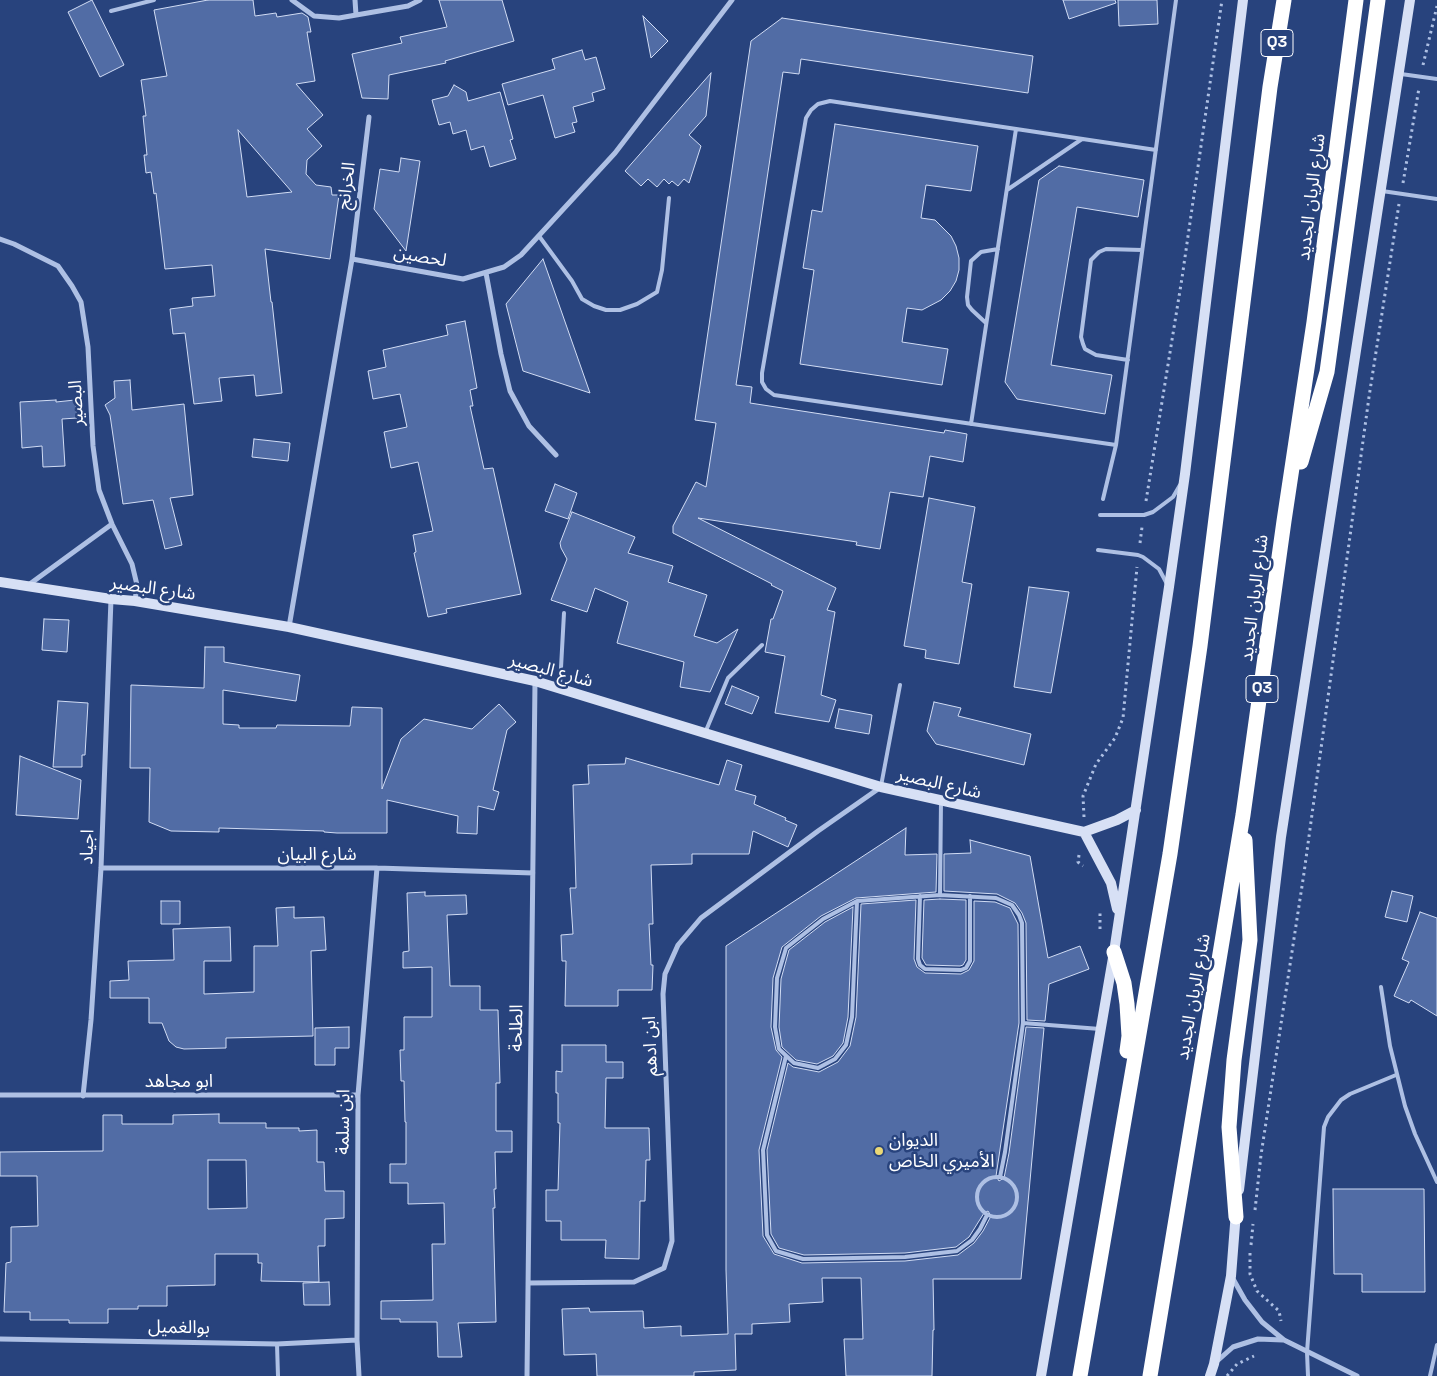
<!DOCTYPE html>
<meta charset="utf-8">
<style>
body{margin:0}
canvas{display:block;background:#28437d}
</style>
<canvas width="1437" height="1376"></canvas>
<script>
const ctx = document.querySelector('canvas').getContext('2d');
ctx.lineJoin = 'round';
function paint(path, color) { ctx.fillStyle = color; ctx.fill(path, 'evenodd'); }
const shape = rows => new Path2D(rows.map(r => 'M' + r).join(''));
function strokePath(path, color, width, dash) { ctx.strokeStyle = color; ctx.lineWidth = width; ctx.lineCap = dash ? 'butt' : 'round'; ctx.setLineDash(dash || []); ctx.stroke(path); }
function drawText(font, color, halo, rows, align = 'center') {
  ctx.font = font + ' "Space Grotesk","Noto Sans Arabic",sans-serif'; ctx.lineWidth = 5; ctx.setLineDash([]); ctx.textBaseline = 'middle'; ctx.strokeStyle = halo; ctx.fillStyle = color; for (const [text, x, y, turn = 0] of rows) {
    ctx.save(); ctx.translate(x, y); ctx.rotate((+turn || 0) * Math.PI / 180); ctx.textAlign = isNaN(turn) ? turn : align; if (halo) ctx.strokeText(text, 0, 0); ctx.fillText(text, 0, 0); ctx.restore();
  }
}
const building = shape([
 [92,0,124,65,100,77,68,12,92,0],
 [208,0,253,0,255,16,276,13,277,17,302,13,308,17,311,32,307,32,315,81,296,84,323,115,307,129,322,146,307,160,306,174,316,185,331,187,332,195,339,195,330,259,265,249,271,302,272,302,282,393,256,396,254,375,219,378,222,401,194,404,185,333,173,334,170,309,193,306,192,298,215,296,212,265,165,269,156,193,154,194,151,172,146,173,144,155,147,155,143,116,146,116,141,80,167,76,154,10,208,0],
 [238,130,292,192,247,197,238,130],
 [439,0,502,0,514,41,445,61,446,63,389,75,388,99,362,98,352,54,402,43,400,37,447,27,439,0],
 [1063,0,1115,0,1116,3,1069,19,1063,0],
 [1118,0,1157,0,1158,24,1119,26,1118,0],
 [643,16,668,41,651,58,643,16],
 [782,18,1033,56,1028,93,801,59,799,74,783,72,736,385,752,387,750,403,944,433,945,430,967,434,963,462,930,456,923,497,890,492,880,549,856,545,857,542,698,518,836,588,827,610,835,612,821,695,836,700,829,722,775,713,785,656,765,652,771,619,773,619,783,591,771,585,772,584,673,533,673,526,696,482,706,487,716,423,695,420,751,41,782,18],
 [582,50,585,60,596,57,605,89,592,93,594,101,573,107,577,122,572,123,575,132,555,138,543,95,508,105,502,84,555,69,552,59,582,50],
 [711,73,706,116,689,135,701,146,689,183,684,179,678,186,672,181,669,184,664,179,657,187,648,179,641,186,625,171,711,73],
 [454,85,466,92,468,101,500,92,513,139,510,140,516,159,490,167,484,146,471,150,466,130,453,134,450,122,439,125,432,100,448,96,454,85],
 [835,124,978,146,971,191,926,185,921,218,935,220,951,236,956,246,959,258,959,270,956,281,950,291,941,300,922,310,907,308,902,342,948,349,942,385,800,364,814,270,803,268,812,210,822,212,835,124],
 [401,158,420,161,406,251,374,209,380,169,399,172,401,158],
 [1059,166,1144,180,1138,217,1077,207,1051,365,1112,375,1105,414,1017,399,1005,382,1039,180,1059,166],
 [543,259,590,393,523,371,506,304,543,259],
 [465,321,477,388,470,390,473,406,470,406,484,469,493,468,521,594,446,609,447,613,428,617,414,553,416,552,413,535,433,531,418,462,391,468,384,432,407,427,400,394,373,399,368,371,386,367,383,350,448,335,446,325,465,321],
 [130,380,132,410,184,404,193,495,170,498,182,545,165,549,153,500,123,504,110,415,105,405,115,398,114,381,130,380],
 [56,400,56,402,75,400,77,418,62,419,65,466,43,467,42,446,22,448,20,402,56,400],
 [254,439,290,443,288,461,252,457,254,439],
 [555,484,577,493,568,519,545,511,555,484],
 [929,498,975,507,962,582,972,584,959,664,925,658,926,650,904,646,929,498],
 [572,512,635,537,628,553,673,566,668,582,707,595,694,636,717,643,738,629,710,692,680,687,684,662,617,643,628,602,595,588,587,612,551,600,567,559,561,548,560,543,572,512],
 [1029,587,1069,592,1051,693,1014,687,1029,587],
 [44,619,69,620,67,652,42,650,44,619],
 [205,647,224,647,224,662,300,675,296,701,223,690,223,724,239,725,239,728,276,728,277,725,350,726,352,707,382,708,382,789,401,739,424,719,472,729,499,704,516,722,507,730,493,790,499,792,494,810,478,806,477,834,457,833,458,816,387,800,387,833,337,833,324,832,324,831,219,828,219,832,171,831,149,822,150,768,130,768,131,685,204,688,205,647],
 [732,686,759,697,752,714,725,704,732,686],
 [58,701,88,703,85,755,82,755,82,767,53,767,58,701],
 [934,702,961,708,958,716,1031,734,1024,765,936,744,927,731,934,702],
 [839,709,872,715,869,734,835,728,839,709],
 [20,756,81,780,78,819,16,815,20,756],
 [626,758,719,785,727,760,742,765,735,790,756,796,754,804,786,818,785,820,797,825,788,847,753,831,749,854,692,854,692,864,651,865,653,924,649,924,651,965,653,965,652,990,618,990,618,1006,565,1006,566,961,562,961,561,935,573,934,570,888,576,888,573,785,589,784,588,765,625,764,626,758],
 [906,828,905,855,937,854,936,892,856,898,821,916,782,947,773,978,771,1027,776,1050,782,1057,759,1150,763,1236,774,1254,802,1263,905,1261,958,1255,974,1243,983,1231,991,1216,988,1211,984,1213,969,1237,956,1247,905,1253,804,1255,779,1248,771,1234,767,1150,788,1063,793,1067,819,1072,838,1062,850,1046,856,1017,861,904,916,900,914,959,917,967,925,973,961,974,969,970,974,961,974,901,995,902,1010,908,1018,924,1019,1023,996,1176,999,1181,1004,1178,1009,1153,1026,1027,1044,1028,1021,1279,933,1279,934,1330,933,1330,932,1376,846,1376,844,1339,863,1339,861,1278,822,1278,823,1302,789,1304,790,1322,752,1324,752,1334,735,1334,736,1370,694,1372,694,1376,597,1376,596,1354,564,1355,562,1309,589,1308,590,1312,643,1311,644,1328,681,1326,681,1336,728,1334,726,1270,726,946,906,828],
 [970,840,1030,856,1048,958,1080,946,1089,969,1049,984,1045,1021,1027,1020,1026,923,1022,913,1015,903,997,894,944,891,944,854,971,853,970,840],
 [1392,891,1413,896,1407,922,1385,917,1392,891],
 [425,892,425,896,466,895,467,914,447,915,450,986,480,986,480,1010,498,1010,500,1083,496,1083,496,1131,512,1131,512,1152,495,1152,496,1189,494,1189,495,1208,493,1208,496,1322,458,1323,462,1357,438,1357,437,1322,400,1322,400,1319,381,1319,381,1301,433,1300,432,1244,445,1244,444,1203,408,1204,408,1183,390,1183,390,1164,406,1164,406,1122,405,1122,404,1081,401,1081,400,1050,404,1050,404,1017,432,1017,432,967,403,968,403,952,409,951,407,893,425,892],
 [940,899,966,900,966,960,963,965,960,966,926,965,922,958,924,900,940,899],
 [161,901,180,901,180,924,161,924,161,901],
 [294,907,294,918,324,917,326,950,311,951,313,1036,226,1038,226,1048,184,1049,176,1047,169,1041,162,1023,149,1023,149,998,110,998,110,981,129,980,128,961,174,960,173,929,230,927,231,961,204,961,204,994,254,992,254,946,278,946,276,908,294,907],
 [853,907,848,1017,843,1043,833,1056,817,1064,796,1060,782,1047,779,1027,781,979,789,950,825,922,853,907],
 [1420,912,1437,918,1437,1016,1411,1000,1409,1003,1394,996,1409,962,1402,959,1420,912],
 [349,1027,349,1048,335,1048,335,1065,315,1065,315,1028,349,1027],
 [562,1045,606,1045,606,1062,623,1062,623,1078,606,1078,605,1128,649,1128,650,1160,646,1160,645,1201,640,1201,639,1259,605,1258,606,1240,561,1240,561,1221,546,1221,546,1190,558,1190,560,1123,558,1123,558,1093,556,1093,556,1071,562,1072,562,1045],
 [219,1114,219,1123,266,1123,266,1128,299,1128,299,1131,317,1130,317,1162,324,1162,325,1191,344,1191,344,1218,325,1219,325,1246,318,1246,319,1282,261,1281,262,1263,258,1263,258,1254,215,1254,215,1285,167,1286,167,1306,138,1306,138,1309,108,1309,108,1323,69,1323,69,1320,30,1320,30,1312,4,1312,6,1263,11,1262,11,1227,38,1226,37,1176,0,1176,0,1152,103,1151,103,1115,122,1115,122,1124,173,1124,173,1115,219,1114],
 [208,1160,246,1160,247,1208,208,1209,208,1160],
 [1333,1189,1424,1189,1425,1292,1362,1292,1362,1274,1334,1274,1333,1189],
 [329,1282,330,1305,304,1305,303,1283,329,1282]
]);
paint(building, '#516ca5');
strokePath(building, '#d1dcf4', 1);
strokePath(shape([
 [1423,65,1437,6],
 [1403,183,1419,88],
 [1146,501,1182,278,1222,0],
 [1140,543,1142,527],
 [1084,817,1083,796,1096,764,1115,738,1123,718,1137,567],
 [1079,855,1078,862,1083,866],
 [1100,929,1100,913],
 [1255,1210,1261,1155,1304,873,1369,397,1399,204],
 [1251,1245,1253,1224],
 [1250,1253,1250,1274,1257,1291,1279,1311,1281,1321],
 [1227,1376,1237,1364,1254,1356]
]), '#aec0e4', 3, [2.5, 4]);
strokePath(shape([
 [111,11,154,0],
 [1401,74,1437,79],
 [1007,190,1082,139],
 [1382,191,1437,199],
 [539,236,572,281,582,299,594,306,606,310,620,310,637,304,657,292,662,270,669,198],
 [986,323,972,310,968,305,967,297,971,261,981,252,998,249],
 [1128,360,1096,355,1085,349,1083,344,1081,337,1091,260,1099,252,1106,249,1142,250],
 [971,424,1016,129],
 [1116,445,774,395,766,389,762,382,762,373,806,118,811,110,818,104,830,101,1156,150],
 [1103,499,1116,445,1176,0],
 [1100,515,1144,515,1153,512,1173,497,1180,485],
 [1098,550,1138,555,1143,557,1159,569,1167,584],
 [560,686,564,613],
 [705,733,728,678,762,645],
 [881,786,900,685],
 [940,895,996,898,1012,905,1019,915,1022,923,1023,1023,1005,1152,1000,1177],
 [920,896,918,959,920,965,925,969,961,970,966,968,970,961,970,896],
 [857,901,852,1017,846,1045,835,1059,818,1068,794,1063,779,1049,775,1027,777,978,786,948,823,919,857,901,940,895,941,801],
 [1381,987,1390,1046,1405,1106,1415,1134,1437,1182],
 [1023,1023,1100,1029],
 [786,1056,763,1150,767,1235,776,1251,803,1259,905,1257,957,1251,972,1240,980,1229,987,1215],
 '977 1197a20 20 0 1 1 40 0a20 20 0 1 1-40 0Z',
 [277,1344,278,1376],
 [1308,1376,1307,1352,1324,1127,1328,1117,1341,1100,1350,1094,1396,1075],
 [1430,1376,1437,1345]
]), '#aec0e4', 4);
strokePath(shape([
 [292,0,314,16,339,18,408,6,420,0],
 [355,0,356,15],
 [0,239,14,244,58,266,72,286,81,302,88,347,93,446,99,490,112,524,132,564,137,585,135,601],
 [352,259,369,117],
 [486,273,501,354,510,391,529,426,556,455],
 [27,586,112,524],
 [289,627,352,259,463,279,504,267,521,255,615,153,732,0],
 [101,868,377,868,533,873],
 [0,1095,358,1095],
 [83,1096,91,1020,101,868,111,599],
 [1232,1277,1245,1300,1262,1322,1284,1340,1357,1376],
 [528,1283,634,1282,664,1268,672,1241,663,994,665,974,678,945,701,918,818,831,881,787],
 [0,1339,277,1344,357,1340],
 [1216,1362,1233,1347,1258,1339,1283,1340],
 [359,1376,357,1340,358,1095,377,868],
 [527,1376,535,682]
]), '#aec0e4', 5);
strokePath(shape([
 [0,582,111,599,135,601,289,627,535,681,881,787,1084,832,1117,820,1136,810],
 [1084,832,1111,883,1117,909],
 [1239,1190,1281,837,1410,0],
 [1041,1376,1114,952,1169,587,1185,474,1243,0],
 [1210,1376,1214,1364,1231,1276,1236,1212]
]), '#d7e0f5', 10);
strokePath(shape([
 [1301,462,1327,372,1378,0],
 [1114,952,1124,983,1127,1004,1129,1036,1127,1051],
 [1236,1217,1229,1127,1234,1060,1250,940,1245,840],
 [1080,1376,1170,854,1200,646,1270,87,1284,0],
 [1150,1376,1243,815,1284,521,1314,322,1356,0]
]), '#fff', 15);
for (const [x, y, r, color] of [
 [879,1151,5,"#ebd875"]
]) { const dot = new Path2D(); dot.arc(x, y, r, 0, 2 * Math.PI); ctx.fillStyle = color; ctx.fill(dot); strokePath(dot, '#28437d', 2); }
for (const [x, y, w] of [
 [1277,43,32],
 [1262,689,32]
]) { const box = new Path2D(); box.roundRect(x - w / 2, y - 13.5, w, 27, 4); ctx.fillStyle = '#28437d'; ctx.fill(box); strokePath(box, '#fff', 1); }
drawText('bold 16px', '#fff', null, [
 ["Q3",1277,43],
 ["Q3",1262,689]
]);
drawText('18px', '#fff', '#28437d', [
 ["الخرانج",347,186,-83],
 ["شارع الريان الجديد",1312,197,-83],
 ["لحصين",420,257,10],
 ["البصير",77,403,-93],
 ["شارع البصير",153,589,8],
 ["شارع الريان الجديد",1255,598,-83],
 ["شارع البصير",551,671,15],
 ["شارع البصير",939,784,13],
 ["اجياد",88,847,-88],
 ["شارع البيان",317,855],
 ["شارع الريان الجديد",1194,997,-80],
 ["الطلحة",517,1028,-89],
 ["ابن ادهم",651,1046,-92],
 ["ابو مجاهد",179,1082],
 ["ابن سلمة",344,1122,-89],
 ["بوالغميل",179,1328,1]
]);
drawText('18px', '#fff', '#28437d', [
 ["الديوان",889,1141],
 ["الأميري الخاص",889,1162]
], 'left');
</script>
